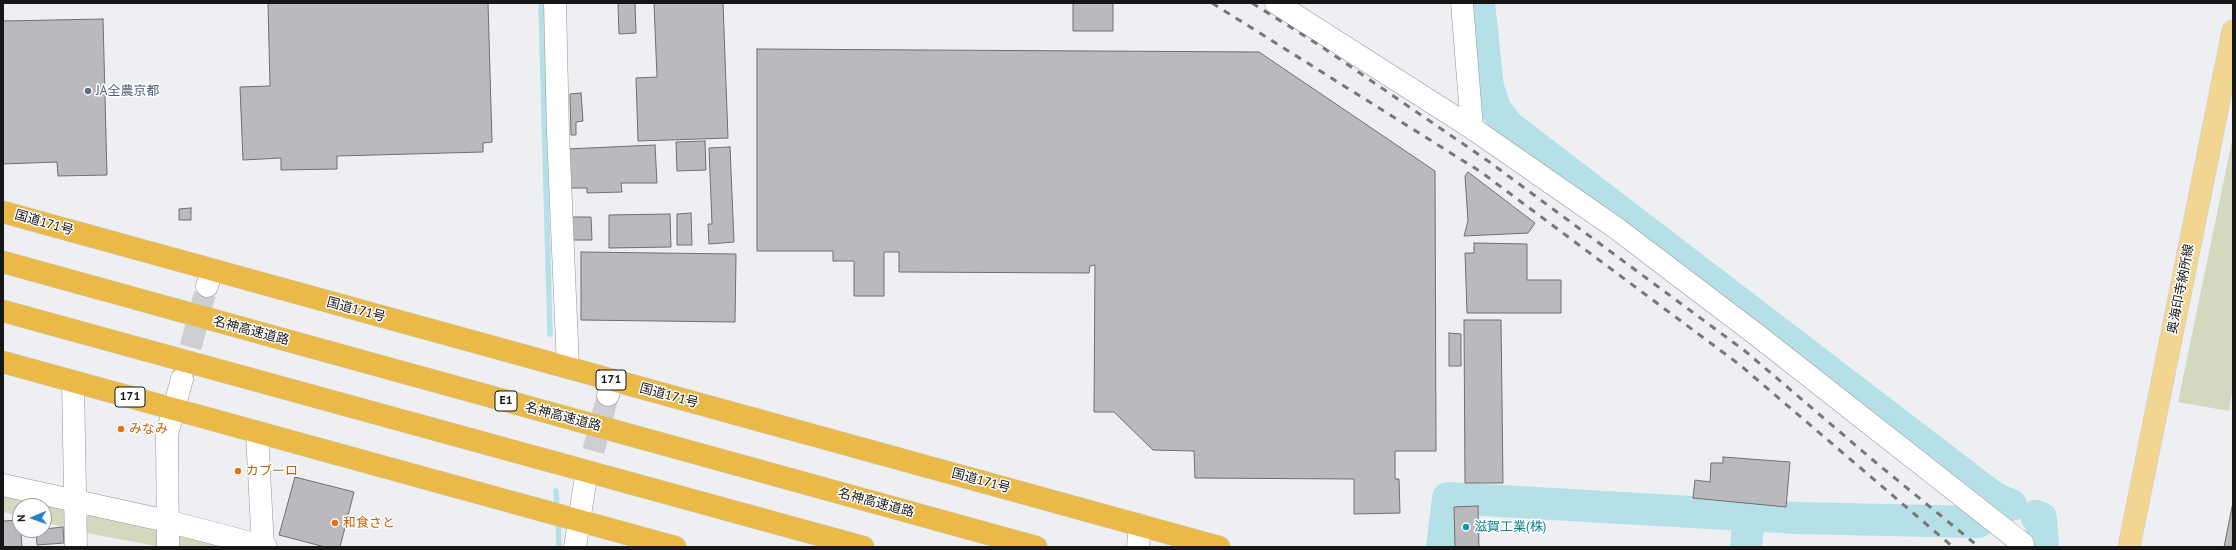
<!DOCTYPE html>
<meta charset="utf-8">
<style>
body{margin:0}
#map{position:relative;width:2236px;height:550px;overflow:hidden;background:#edeff2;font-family:"PT Sans",sans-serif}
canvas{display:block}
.frame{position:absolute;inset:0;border:4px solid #161617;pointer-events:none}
.north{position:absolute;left:12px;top:498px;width:40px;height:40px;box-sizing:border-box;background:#fff;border:1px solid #a2a2a2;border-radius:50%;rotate:268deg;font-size:11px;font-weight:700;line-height:16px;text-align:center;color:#161617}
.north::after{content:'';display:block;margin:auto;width:14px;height:18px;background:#2482ce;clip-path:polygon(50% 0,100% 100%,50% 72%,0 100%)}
</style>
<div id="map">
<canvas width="2236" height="550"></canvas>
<div class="frame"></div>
<div class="north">N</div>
</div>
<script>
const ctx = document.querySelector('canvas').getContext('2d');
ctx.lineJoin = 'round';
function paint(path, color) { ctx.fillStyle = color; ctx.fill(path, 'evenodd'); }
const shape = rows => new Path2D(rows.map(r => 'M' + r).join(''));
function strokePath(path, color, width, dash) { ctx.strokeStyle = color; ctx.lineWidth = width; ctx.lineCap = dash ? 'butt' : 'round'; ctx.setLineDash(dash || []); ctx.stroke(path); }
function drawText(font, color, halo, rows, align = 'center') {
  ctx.font = font + ' "PT Sans","Noto Sans JP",sans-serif'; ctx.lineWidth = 3; ctx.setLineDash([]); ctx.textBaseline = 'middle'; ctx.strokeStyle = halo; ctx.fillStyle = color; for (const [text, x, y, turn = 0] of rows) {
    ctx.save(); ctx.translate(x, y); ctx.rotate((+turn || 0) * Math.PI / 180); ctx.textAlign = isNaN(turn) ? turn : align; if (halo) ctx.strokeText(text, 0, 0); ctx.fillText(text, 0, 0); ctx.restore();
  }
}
paint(shape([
 [2233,136,2233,387,2229,411,2178,402],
 [3,494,62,507,67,514,67,528,44,522,44,506,20,506,20,516,3,512],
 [91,513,152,526,160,534,161,547,87,533,86,519],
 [181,533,244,547,175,547,175,541]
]), '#d3d9bf');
strokePath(shape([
 [541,3,550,334],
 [556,491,557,509],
 [558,520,559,547]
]), '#b5e0e8', 5.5);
strokePath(shape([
 [1479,3,1488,87,1495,108,1508,126,1993,497,2011,505],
 [2036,516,2041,518,2043,547],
 [1442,547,1448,498,1797,518,1978,522],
 [1746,547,1749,516]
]), '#b5e0e8', 32);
const building = shape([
 [268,3,488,3,492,142,483,143,483,152,337,156,337,169,281,170,281,158,243,160,240,87,270,86,268,3],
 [618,3,635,3,636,33,619,34,618,3],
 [654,3,723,3,728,138,638,141,636,78,657,77,654,3],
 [1073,3,1113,3,1113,31,1073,31,1073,3],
 [103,19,107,175,58,176,57,162,3,164,3,21,103,19],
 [757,49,1259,52,1435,171,1436,451,1395,451,1395,479,1399,479,1400,513,1354,514,1354,479,1195,478,1194,451,1153,450,1114,412,1094,412,1095,265,1090,266,1089,273,899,272,899,252,884,252,884,296,854,296,854,261,833,261,833,251,757,251,757,49],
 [581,93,583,121,576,122,576,135,571,135,570,94,581,93],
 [705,141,706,170,677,171,676,142,705,141],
 [655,145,657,183,621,183,622,192,587,193,587,188,572,188,570,185,567,149,655,145],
 [730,147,734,242,709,244,708,224,712,224,709,148,730,147],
 [1468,172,1535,223,1528,233,1464,236,1468,221,1465,176,1468,172],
 [191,208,191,220,179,220,179,209,191,208],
 [691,213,692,245,677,245,677,214,691,213],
 [670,214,671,247,609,248,609,215,670,214],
 [571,217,591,217,592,240,571,240,571,217],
 [1474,243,1527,244,1527,280,1561,280,1561,313,1467,313,1465,253,1474,253,1474,243],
 [581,252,736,254,735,322,581,320,581,252],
 [1464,320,1501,320,1503,483,1465,483,1464,320],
 [1449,333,1461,334,1461,366,1449,366,1449,333],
 [1723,457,1790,462,1786,507,1693,498,1695,480,1710,482,1711,463,1723,463,1723,457],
 [295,477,354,492,340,547,325,547,279,535,295,477],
 [2233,502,2233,547,2224,547,2233,502],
 [1478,506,1479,547,1455,547,1454,507,1478,506],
 [20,520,22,547,3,547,3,521,20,520],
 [63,527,64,543,37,545,36,530,63,527]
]);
paint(building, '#bbb9bd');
strokePath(building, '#6f6e71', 1);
strokePath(shape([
 [182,379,207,286],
 [585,483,608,395]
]), '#cdced1', 22, [22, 11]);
const minor = shape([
 [555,3,558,133,568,367],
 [1276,3,1472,128],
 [1462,3,1472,128,1616,228,1757,335,2023,544,2023,547],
 [207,286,212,270],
 [73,382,76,547],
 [608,395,612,381],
 [257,434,263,547],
 [3,485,167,521,266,547],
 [168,547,167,434,182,379],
 [575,547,585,483],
 [1138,547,1140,525]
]);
const major = shape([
 [2129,547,2233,31]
]);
const highway = shape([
 [3,212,1219,547],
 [3,262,1036,547],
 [3,311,863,547],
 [3,362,675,547]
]);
strokePath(minor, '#929497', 23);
strokePath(major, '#ccc', 23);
strokePath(highway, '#ccc', 23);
strokePath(minor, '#fff', 22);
strokePath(major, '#f2d591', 22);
strokePath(highway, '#eab947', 22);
strokePath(shape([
 [1212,3,1481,172,1740,365,1953,547],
 [1252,3,1322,47,1488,161,1745,351,1874,461,1979,547]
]), '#767779', 3, [7, 7]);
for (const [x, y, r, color] of [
 [88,91,4,"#5c6f8a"],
 [121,429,4,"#e8710a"],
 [238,471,4,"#e8710a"],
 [335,523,4,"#e8710a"],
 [1466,527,4,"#0f9aa8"]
]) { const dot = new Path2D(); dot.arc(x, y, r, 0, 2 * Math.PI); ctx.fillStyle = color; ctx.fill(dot); strokePath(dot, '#fff', 1.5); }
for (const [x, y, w] of [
 [611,380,30],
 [130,397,30],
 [506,401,22]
]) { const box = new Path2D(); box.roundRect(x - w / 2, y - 10, w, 20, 3); ctx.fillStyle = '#fff'; ctx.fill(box); strokePath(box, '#161617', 1); }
drawText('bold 12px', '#161617', null, [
 ["171",611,380],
 ["171",130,397],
 ["E1",506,401]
]);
drawText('13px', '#4e5e75', '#fff', [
 ["JA全農京都",96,91]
], 'left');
drawText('13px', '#161617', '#fff', [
 ["国道171号",44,223,16],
 ["奥海印寺納所線",2181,289,-79],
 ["国道171号",356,310,15],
 ["名神高速道路",251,331,15],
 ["国道171号",669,396,15],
 ["名神高速道路",563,417,15],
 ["国道171号",981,481,15],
 ["名神高速道路",876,503,15]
]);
drawText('13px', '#c56008', '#fff', [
 ["みなみ",129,429],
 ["カブーロ",246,471],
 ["和食さと",343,523]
], 'left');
drawText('13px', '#0d838f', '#fff', [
 ["滋賀工業(株)",1474,527]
], 'left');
</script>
